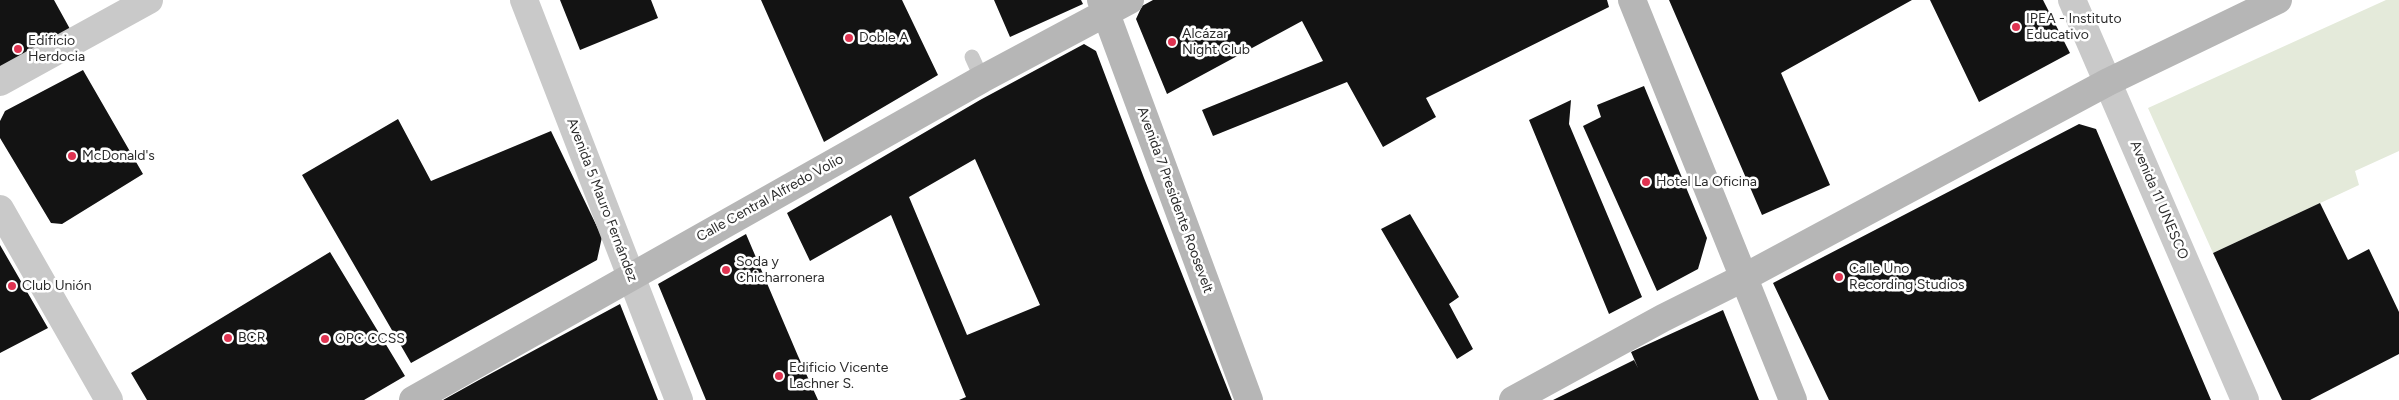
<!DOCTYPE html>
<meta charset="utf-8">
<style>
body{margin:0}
canvas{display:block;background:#fff}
</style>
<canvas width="2399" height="400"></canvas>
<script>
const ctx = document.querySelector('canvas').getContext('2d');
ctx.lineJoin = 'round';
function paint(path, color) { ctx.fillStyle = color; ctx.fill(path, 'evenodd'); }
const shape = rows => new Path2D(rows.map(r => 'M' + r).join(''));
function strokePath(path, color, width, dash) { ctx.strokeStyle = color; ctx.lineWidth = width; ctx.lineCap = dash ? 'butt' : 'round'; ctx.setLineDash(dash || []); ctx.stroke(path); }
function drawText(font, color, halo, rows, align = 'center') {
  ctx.font = font + ' Figtree,sans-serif'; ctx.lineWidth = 5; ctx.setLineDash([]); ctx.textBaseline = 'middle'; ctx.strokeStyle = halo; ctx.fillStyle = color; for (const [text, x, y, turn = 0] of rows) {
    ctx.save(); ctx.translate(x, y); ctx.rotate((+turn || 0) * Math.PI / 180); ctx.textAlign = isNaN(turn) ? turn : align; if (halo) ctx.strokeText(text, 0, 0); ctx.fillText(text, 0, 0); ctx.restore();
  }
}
paint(shape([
 [2386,0,2399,0,2399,151,2355,171,2359,185,2213,253,2148,108]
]), '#e4eada');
paint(shape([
 [0,0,54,0,70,29,0,68],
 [560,0,651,0,658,18,580,50],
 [761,0,902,0,938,75,824,142],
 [994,0,1081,0,1083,4,1010,37],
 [1153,0,1607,0,1609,7,1426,98,1436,117,1383,147,1347,82,1213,136,1202,110,1323,61,1302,21,1167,94,1136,19,1142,6],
 [1669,0,1912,0,1781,73,1830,185,1762,215],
 [1930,0,2043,0,2070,53,1979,102],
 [1084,44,1096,51,1144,178,1232,400,959,400,966,397,891,215,810,261,787,213,980,100],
 [975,159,1040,305,967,335,909,197],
 [83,70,143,174,62,224,51,223,0,138,0,121,5,111],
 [1644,86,1707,238,1698,269,1657,291,1583,126,1601,117,1597,105],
 [1571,100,1569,124,1642,297,1609,314,1529,120],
 [398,119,431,181,551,131,602,237,597,260,411,363,302,175],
 [2079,124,2096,129,2211,400,1829,400,1773,283],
 [2320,203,2348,260,2369,249,2399,312,2399,354,2310,400,2282,400,2213,253],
 [1410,214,1459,297,1449,304,1473,349,1457,359,1381,229],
 [746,234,798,356,818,400,706,400,658,284],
 [0,245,48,328,0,353],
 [330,252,405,376,364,400,147,400,131,373],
 [620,304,658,400,443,400,479,380],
 [1723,310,1759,400,1553,400,1634,360,1638,368,1631,352]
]), '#131313');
strokePath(shape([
 [972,57,982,79]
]), '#c9c9c9', 15);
strokePath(shape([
 [524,0,679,400],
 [2072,0,2245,400],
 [0,82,149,0],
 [0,209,109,400]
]), '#c9c9c9', 28);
strokePath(shape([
 [1101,0,1249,400],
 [1632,0,1793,400],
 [413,400,982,79,1130,0],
 [1513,400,1663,318,1743,278,2108,82,2278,0]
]), '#b6b6b6', 28);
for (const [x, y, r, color] of [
 [2016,27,5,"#df3351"],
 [849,38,5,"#df3351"],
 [1172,42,5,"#df3351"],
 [18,49,5,"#df3351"],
 [72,156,5,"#df3351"],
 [1646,182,5,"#df3351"],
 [726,270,5,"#df3351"],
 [1839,277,5,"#df3351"],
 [12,286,5,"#df3351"],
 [228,338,5,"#df3351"],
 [325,339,5,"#df3351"],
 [779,376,5,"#df3351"]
]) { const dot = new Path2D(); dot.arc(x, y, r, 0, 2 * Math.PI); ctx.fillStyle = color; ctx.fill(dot); strokePath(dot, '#fff', 2); }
drawText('14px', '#2c2c2c', '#fff', [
 ["IPEA - Instituto",2026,19],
 ["Educativo",2026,35],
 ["Alcázar",1182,34],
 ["Night Club",1182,50],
 ["Doble A",859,38],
 ["Edificio",28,41],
 ["Herdocia",28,57],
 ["McDonald's",82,156],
 ["Hotel La Oficina",1656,182],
 ["Soda y",736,262],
 ["Chicharronera",736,278],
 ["Calle Uno",1849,269],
 ["Recording Studios",1849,285],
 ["Club Unión",22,286],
 ["BCR",238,338],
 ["OPC CCSS",335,339],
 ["Edificio Vicente",789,368],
 ["Lachner S.",789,384]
], 'left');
drawText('14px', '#2c2c2c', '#fff', [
 ["Calle Central Alfredo Volio",770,198,-29],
 ["Avenida 5 Mauro Fernández",602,200,69],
 ["Avenida 7 Presidente Roosevelt",1175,200,70],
 ["Avenida 11 UNESCO",2159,200,67]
]);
</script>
